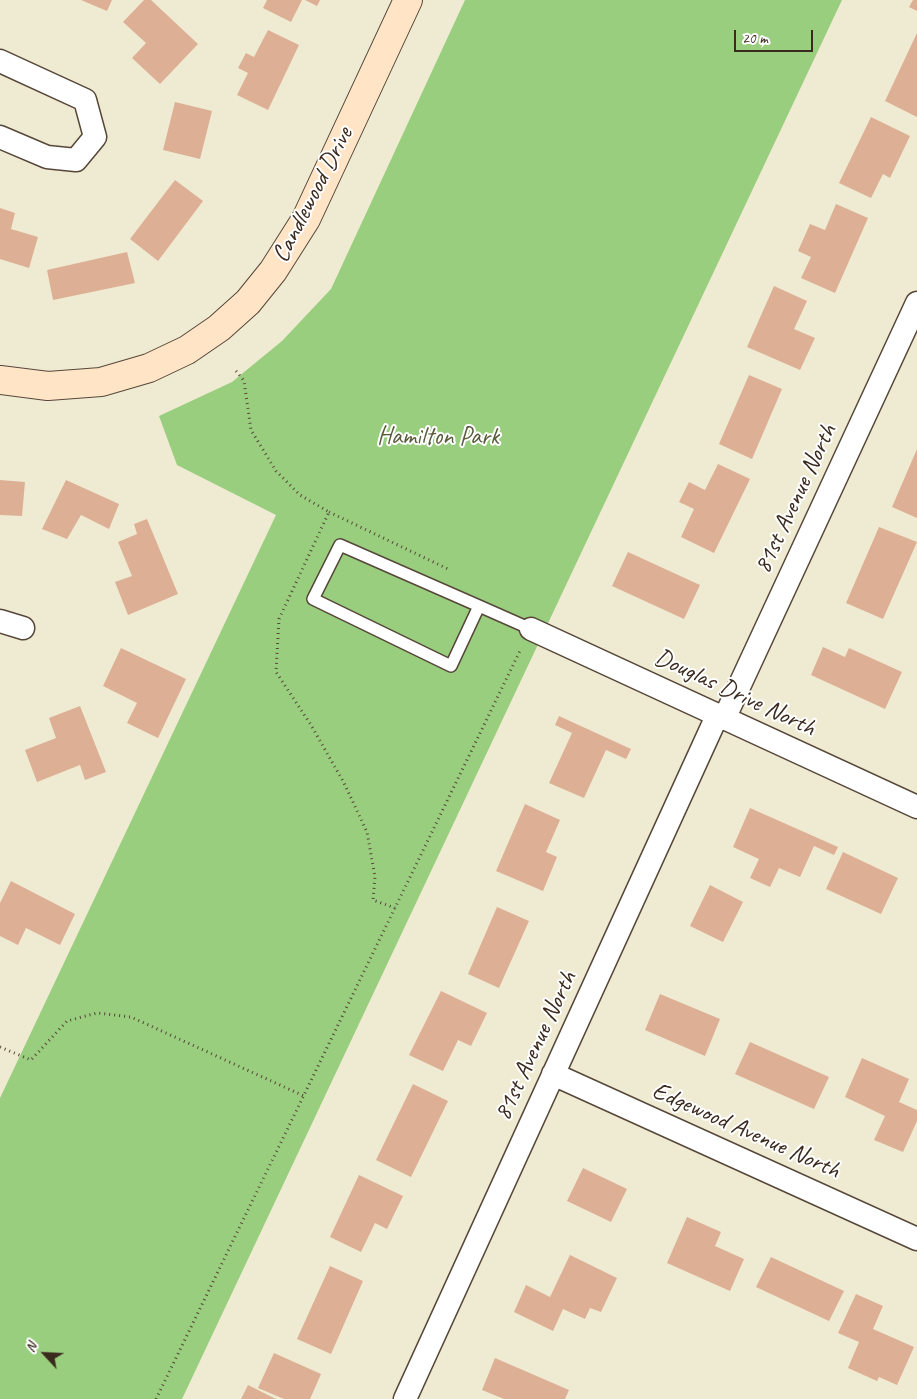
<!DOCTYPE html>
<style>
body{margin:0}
#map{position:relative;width:917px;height:1399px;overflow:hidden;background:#efead2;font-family:Caveat,sans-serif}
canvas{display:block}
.north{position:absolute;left:20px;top:1329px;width:50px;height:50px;-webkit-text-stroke:4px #fff;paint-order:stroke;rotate:295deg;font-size:14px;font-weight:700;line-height:20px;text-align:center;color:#3b2a1e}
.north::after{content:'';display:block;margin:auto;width:18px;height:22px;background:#3b2a1e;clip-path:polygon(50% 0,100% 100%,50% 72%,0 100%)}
.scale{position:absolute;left:734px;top:30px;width:79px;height:22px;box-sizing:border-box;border:2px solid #3b2a1e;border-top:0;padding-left:6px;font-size:15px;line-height:18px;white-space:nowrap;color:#3b2a1e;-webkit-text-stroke:4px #fff;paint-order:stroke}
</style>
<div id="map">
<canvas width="917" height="1399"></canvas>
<div class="north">N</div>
<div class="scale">20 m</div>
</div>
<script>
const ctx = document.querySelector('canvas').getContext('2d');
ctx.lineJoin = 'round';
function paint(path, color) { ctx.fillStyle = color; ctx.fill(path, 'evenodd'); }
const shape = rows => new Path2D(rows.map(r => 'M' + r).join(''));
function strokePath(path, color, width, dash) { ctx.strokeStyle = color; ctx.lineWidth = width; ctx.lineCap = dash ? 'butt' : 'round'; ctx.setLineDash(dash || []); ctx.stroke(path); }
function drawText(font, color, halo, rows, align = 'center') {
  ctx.font = font + ' Caveat,sans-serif'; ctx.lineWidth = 4; ctx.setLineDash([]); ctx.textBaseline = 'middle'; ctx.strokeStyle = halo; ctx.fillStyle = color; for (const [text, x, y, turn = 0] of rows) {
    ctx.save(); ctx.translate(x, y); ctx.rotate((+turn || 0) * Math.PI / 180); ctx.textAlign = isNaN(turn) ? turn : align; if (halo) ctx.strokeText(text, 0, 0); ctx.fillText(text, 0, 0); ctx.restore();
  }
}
paint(shape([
 [465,0,842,0,182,1399,0,1399,0,1098,276,515,177,465,159,416,232,382,282,341,331,289]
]), '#9ace7f');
paint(shape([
 [81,0,112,0,107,11],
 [144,0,151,0,198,44,160,84,132,58,146,43,123,22],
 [267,0,302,0,291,22,263,8],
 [305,0,320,0,317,6],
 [913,0,917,0,917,11,909,7],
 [268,30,299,45,268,110,237,95,248,73,238,68,246,53,254,57],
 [917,33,917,117,885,101],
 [175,102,212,111,200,159,163,150],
 [871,117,910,136,890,178,883,174,871,198,839,183],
 [175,180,203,201,158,261,130,239],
 [836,204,868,218,835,293,801,278,811,257,798,251,810,224,825,230],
 [0,208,15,213,11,229,38,237,29,268,0,259],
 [127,252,135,283,53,300,47,270],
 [774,286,807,301,794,329,815,338,800,370,747,347],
 [749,375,782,389,752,459,719,444],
 [917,449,917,518,892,507],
 [718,464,750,479,714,553,681,537,694,509,679,502,689,482,705,490],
 [0,480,25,482,22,516,0,515],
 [66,480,119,504,109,529,81,515,67,539,42,529],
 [147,519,178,594,128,615,115,582,132,576,118,542,137,534,134,524],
 [879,527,917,542,883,619,846,603],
 [628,552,700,585,684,619,612,586],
 [823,647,845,657,849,648,902,672,885,709,811,675],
 [121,648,186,679,158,738,127,723,137,703,103,686],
 [80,706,106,772,85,780,80,765,37,782,25,750,56,738,49,718],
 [559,716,631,749,626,759,606,750,584,798,549,783,572,733,555,725],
 [525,804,560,820,546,852,557,857,543,891,496,871],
 [750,808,838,847,834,855,814,846,800,877,779,868,770,887,750,878,759,859,733,847],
 [843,852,898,878,881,914,826,889],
 [11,881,75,914,60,945,26,928,18,945,0,936,0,903],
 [710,885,743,902,723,942,690,926],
 [497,907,529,921,499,988,468,974],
 [441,991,487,1013,471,1046,458,1040,443,1071,409,1055],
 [660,994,720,1019,705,1056,645,1030],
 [750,1042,829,1077,814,1109,735,1074],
 [862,1058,909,1079,899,1102,917,1110,917,1121,903,1152,874,1140,885,1116,845,1097],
 [413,1084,448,1101,411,1177,376,1160],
 [583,1168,627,1189,611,1222,567,1201],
 [359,1175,403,1196,387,1229,375,1223,361,1252,330,1237],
 [687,1217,721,1232,715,1246,744,1259,730,1291,667,1263],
 [570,1255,617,1278,601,1312,590,1308,585,1319,563,1309,553,1331,514,1312,526,1285,550,1297],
 [771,1257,844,1291,829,1321,756,1287],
 [330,1266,363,1281,331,1354,297,1339],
 [856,1294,883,1306,873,1329,914,1347,897,1385,879,1377,877,1381,848,1368,859,1342,838,1333],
 [274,1353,321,1374,310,1399,284,1399,258,1388],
 [495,1358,569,1390,565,1399,504,1399,482,1390],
 [248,1385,276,1399,241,1399]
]), '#ddb095');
const lane = shape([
 [479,606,451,666,313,599,340,545,479,606,531,629]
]);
const street = shape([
 [0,61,85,100,95,137,76,160,47,157,0,137],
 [0,621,23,628],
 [531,629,917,807],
 [724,719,917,303],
 [553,1074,917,1239],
 [405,1399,717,716]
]);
const secondary = shape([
 [0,380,48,386,101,382,149,368,187,350,219,328,248,302,273,271,306,219,408,0]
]);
strokePath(lane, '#564739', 14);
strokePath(street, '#564739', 25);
strokePath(secondary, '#564739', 30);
strokePath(shape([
 [236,371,244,381,251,430,276,471,300,495,329,512,279,619,276,672,311,725,344,783,367,832,375,877,373,900,395,908],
 [329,512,448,569],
 [0,1047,31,1060,67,1021,97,1013,131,1017,304,1096],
 [156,1399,520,651]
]), '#564739', 3, [1, 4]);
strokePath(lane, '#fff', 11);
strokePath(street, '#fff', 22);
strokePath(secondary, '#ffe4c6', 28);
drawText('25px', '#3b2a1e', '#fff', [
 ["Candlewood Drive",313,195,-63],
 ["81st Avenue North",796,499,-65],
 ["Douglas Drive North",735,693,25],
 ["81st Avenue North",536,1046,-65],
 ["Edgewood Avenue North",746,1131,24]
]);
drawText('25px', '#585b3b', '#fff', [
 ["Hamilton Park",438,437]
]);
</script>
